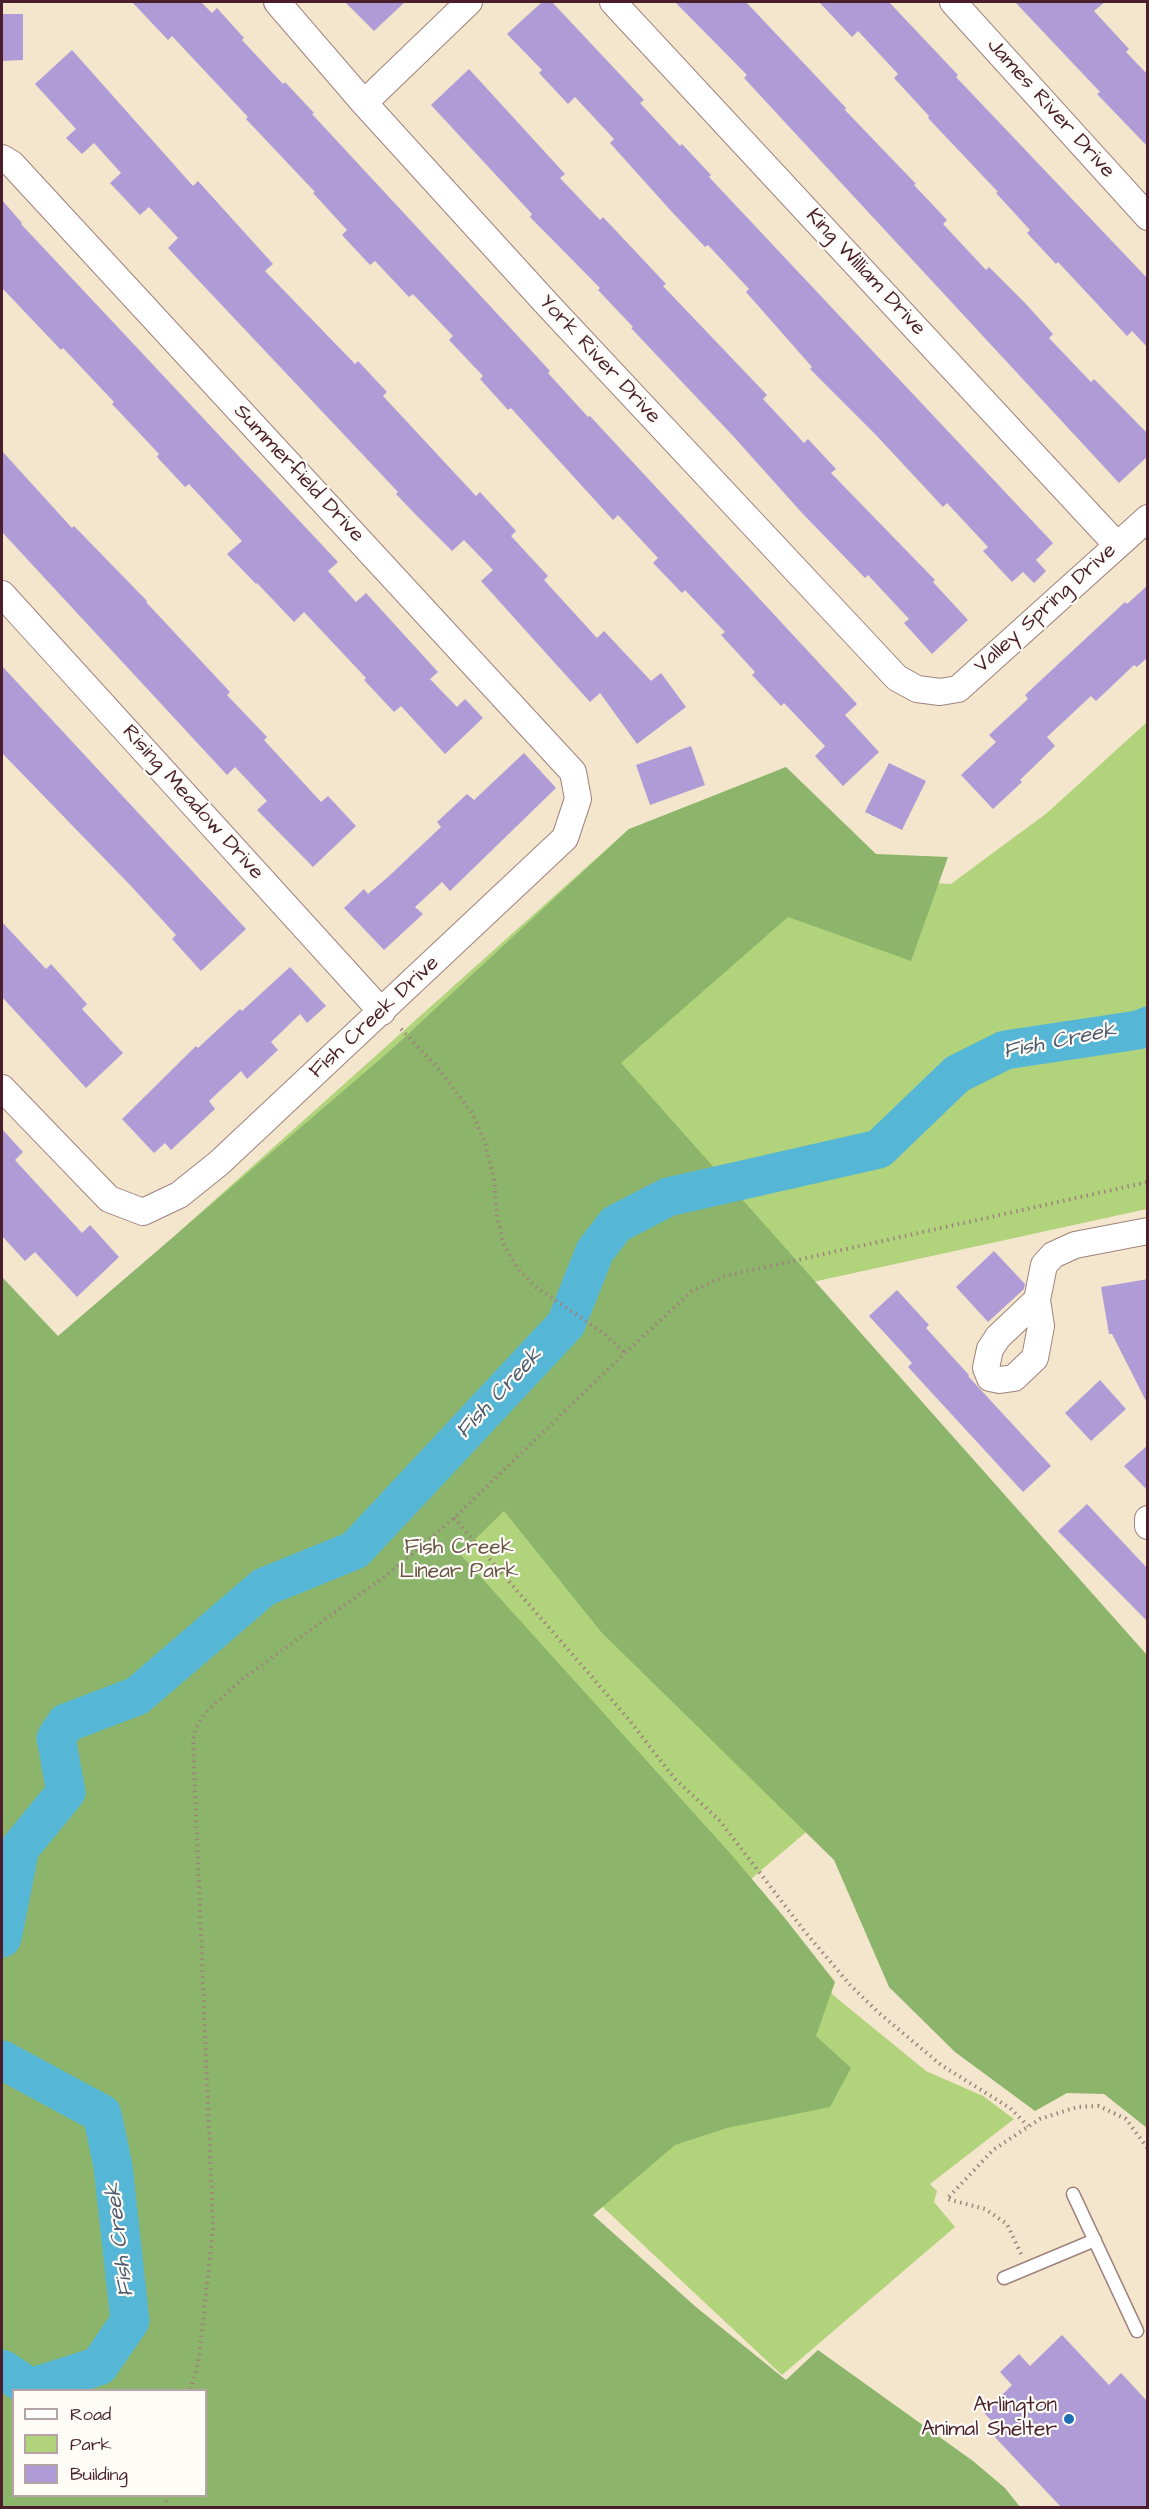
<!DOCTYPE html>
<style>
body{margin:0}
#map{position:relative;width:1149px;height:2509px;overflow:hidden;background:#f4e6cd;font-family:"Architects Daughter",sans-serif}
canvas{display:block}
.frame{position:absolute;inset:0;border:3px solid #4a1f2b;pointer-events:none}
.legend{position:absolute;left:12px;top:2389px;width:195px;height:108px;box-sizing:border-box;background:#fdfcf7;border:2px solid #b5a4a5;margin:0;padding:8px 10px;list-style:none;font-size:18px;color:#4a1f2b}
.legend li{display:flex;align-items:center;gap:12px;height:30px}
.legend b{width:30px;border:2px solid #b5a4a5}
</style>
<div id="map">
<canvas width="1149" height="2509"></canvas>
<div class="frame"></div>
<ul class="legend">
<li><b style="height:8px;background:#fff"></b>Road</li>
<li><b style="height:16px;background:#b1d37b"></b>Park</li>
<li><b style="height:16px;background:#af9bd5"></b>Building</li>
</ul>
</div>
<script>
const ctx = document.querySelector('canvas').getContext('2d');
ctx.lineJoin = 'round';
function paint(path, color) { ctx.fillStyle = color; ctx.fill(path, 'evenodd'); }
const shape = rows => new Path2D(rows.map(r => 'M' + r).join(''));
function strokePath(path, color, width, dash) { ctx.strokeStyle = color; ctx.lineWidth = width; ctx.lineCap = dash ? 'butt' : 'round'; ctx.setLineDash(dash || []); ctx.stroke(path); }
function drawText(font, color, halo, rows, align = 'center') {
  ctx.font = font + ' "Architects Daughter",sans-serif'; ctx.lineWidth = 4.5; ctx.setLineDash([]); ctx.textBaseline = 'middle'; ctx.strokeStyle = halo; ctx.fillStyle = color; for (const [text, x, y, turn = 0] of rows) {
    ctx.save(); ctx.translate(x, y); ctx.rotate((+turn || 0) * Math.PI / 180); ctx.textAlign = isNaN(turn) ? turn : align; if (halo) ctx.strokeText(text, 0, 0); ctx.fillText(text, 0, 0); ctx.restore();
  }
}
paint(shape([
 [1147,722,1147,1209,799,1285,903,1750,759,1872,478,2118,764,2394,1000,2505,2,2507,2,1353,25,1380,180,1231,629,829,860,879,951,884,1047,813],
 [14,2390,206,2390,206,2496,14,2496],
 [754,1892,833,1995,926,2071,983,2096,1014,2119,930,2184,937,2191,934,2202,955,2227,782,2375,511,2121]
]), '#b1d37b');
paint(shape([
 [786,767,876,854,948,857,911,961,788,917,621,1063,1147,1655,1147,2128,1104,2094,1067,2093,1035,2111,955,2052,889,1987,834,1860,602,1633,504,1511,460,1554,729,1852,784,1917,835,1982,816,2036,851,2068,830,2107,727,2128,675,2145,593,2215,696,2307,786,2380,818,2350,973,2461,1005,2488,1020,2507,2,2507,2,1277,58,1336,392,1049,629,829],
 [14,2390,206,2390,206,2496,14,2496]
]), '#8cb56b');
strokePath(shape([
 [2,1938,20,1848,66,1792,56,1738,66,1723,137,1696,264,1587,355,1550,566,1324,595,1251,616,1224,668,1197,879,1149,957,1074,1005,1050,1138,1030,1148,1026],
 [2,2060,102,2114,113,2166,130,2321,99,2366,30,2388,2,2369]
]), '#56b6d5', 39);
paint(shape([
 [132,2,201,2,212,13,217,8,244,38,242,40,283,84,285,82,314,113,312,114,516,334,550,371,548,373,588,417,590,416,857,704,845,715,879,752,843,786,815,756,825,746,784,703,781,706,752,675,755,672,721,635,725,632,685,590,682,593,653,563,658,558,618,515,613,520,511,408,508,410,480,379,483,376,449,340,453,336,413,294,409,297,375,261,370,265,342,235,347,230,313,193,315,192,246,119,248,117,172,36,168,40],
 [345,2,405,2,374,31],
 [542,2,552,2,644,100,640,103,680,146,682,144,711,175,709,177,1053,543,1036,560,1046,571,1034,583,1023,572,1012,582,983,551,988,547,947,503,943,507,875,434,810,369,812,367,746,292,749,289,708,245,705,247,672,212,610,143,614,139,575,97,568,104,539,73,542,70,507,34],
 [675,2,746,2,846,108,845,110,916,184,914,185,947,220,943,224,986,270,989,267,1026,304,1053,334,1049,338,1091,382,1094,379,1148,434,1148,456,1119,483,744,78,747,75],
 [819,2,889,2,958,75,956,77,1148,279,1148,348,1132,331,1127,336,1058,262,1056,264,1027,233,1030,230,996,193,998,192,928,118,929,116,894,78,898,74,858,31,852,37],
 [1015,2,1105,2,1094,11,1129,49,1126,52,1148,75,1148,147,1097,94,1100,92],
 [2,14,23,14,23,60,2,61],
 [72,50,193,186,198,181,273,264,265,271,355,364,358,361,387,392,383,396,476,496,480,492,516,531,511,536,548,576,544,580,597,638,604,631,651,681,661,673,686,707,637,744,600,693,590,702,481,581,493,570,464,540,452,551,415,514,396,494,398,492,168,248,178,238,149,207,140,215,110,183,121,173,94,143,82,154,66,138,76,129,35,84],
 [469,69,565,174,560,178,600,220,603,217,666,284,663,286,767,395,763,399,804,443,808,439,836,469,831,473,935,580,933,582,968,620,932,654,904,623,909,619,868,575,865,578,802,513,734,437,631,328,633,327,598,290,600,288,530,217,532,214,431,105],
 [2,200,22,223,21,224,338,562,328,571,356,602,366,593,438,672,430,679,457,707,465,699,483,718,445,754,401,706,394,712,364,680,366,678,304,612,294,622,257,583,256,584,227,554,242,541,189,484,185,487,157,457,159,454,112,404,114,402,63,348,61,350,2,288],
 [2,451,72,528,74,526,147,601,146,602,230,692,227,695,267,737,264,740,321,802,328,796,356,826,313,867,257,810,267,801,235,767,227,775,2,532],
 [1148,585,1148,657,1137,667,1134,665,1096,701,1091,696,1047,737,1055,746,1020,780,1022,782,993,809,961,775,996,742,989,735,1028,699,1025,695,1125,602,1127,604],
 [2,666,246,929,201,971,172,939,176,935,131,886,2,753],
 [691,746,705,785,650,805,636,765],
 [524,753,556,788,450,891,442,882,415,907,423,914,384,950,344,908,364,889,368,894,388,877,441,827,437,822,467,794,474,800],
 [889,763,926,781,902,830,865,812],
 [2,922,46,969,51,964,87,1004,82,1009,123,1053,86,1088,2,997],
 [290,967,326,1006,307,1023,300,1014,271,1042,278,1050,247,1079,241,1071,209,1101,215,1109,171,1150,165,1143,154,1153,122,1119,196,1046,198,1048,240,1009,242,1011],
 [2,1129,23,1152,15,1160,36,1183,82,1233,90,1225,119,1257,77,1297,35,1252,25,1261,2,1236],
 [994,1251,1025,1284,1024,1289,988,1322,956,1287],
 [1148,1279,1148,1405,1112,1334,1109,1334,1101,1287],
 [897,1290,929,1325,926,1328,969,1375,968,1376,1051,1466,1023,1492,908,1367,912,1363,869,1316],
 [1100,1380,1126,1409,1091,1441,1065,1413],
 [1148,1445,1148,1491,1124,1466],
 [1087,1504,1148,1569,1148,1622,1058,1531],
 [1062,2335,1109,2385,1121,2373,1148,2402,1148,2508,1062,2508,989,2431,996,2425,984,2413,1012,2385,1000,2372,1019,2354,1030,2366]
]), '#af9bd5');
const service = shape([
 [1073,2194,1137,2331],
 [1004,2278,1095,2240]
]);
const minor = shape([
 [277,2,364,103,547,304,897,678,917,689,940,692,958,689,1148,518],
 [613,2,1117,545],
 [953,2,1148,217],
 [364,103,469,2],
 [2,158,12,164,573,772,578,799,565,838,219,1163,179,1195,143,1212,109,1199,2,1088],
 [2,594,382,1012],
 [1037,1300,1041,1326,1035,1358,1014,1378,1000,1380,990,1378,986,1368,990,1349,998,1337,1037,1300],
 [1037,1300,1044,1265,1053,1255,1075,1245,1148,1231],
 [1148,1519,1148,1526]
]);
strokePath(service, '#9f827c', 15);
strokePath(minor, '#9f827c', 28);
strokePath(shape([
 [401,1029,437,1067,473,1114,485,1143,494,1179,497,1217,504,1245,518,1269,536,1287,602,1332,625,1353],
 [454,1518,630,1721,674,1778,720,1821,806,1933,851,1986,879,2013,941,2065,1010,2108,1028,2126],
 [1021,2254,1007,2224,985,2209,947,2199,993,2150,1040,2119,1077,2107,1099,2106,1126,2119,1148,2149],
 [191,2390,199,2358,213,2229,193,1742,196,1728,206,1712,241,1680,388,1574,454,1518,625,1353,692,1291,725,1276,1148,1182],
 [165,2508,168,2496]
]), '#9f827c', 4, [1.5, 4.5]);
strokePath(service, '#fff', 12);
strokePath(minor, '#fff', 26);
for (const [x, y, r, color] of [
 [1069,2419,6,"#1f6fb2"]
]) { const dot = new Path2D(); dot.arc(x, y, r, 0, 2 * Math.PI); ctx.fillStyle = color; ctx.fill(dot); strokePath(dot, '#fdfcf7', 2); }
drawText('21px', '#4a1f2b', '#fdfcf7', [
 ["James River Drive",1050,109,48],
 ["King William Drive",865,273,47],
 ["York River Drive",599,360,47],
 ["Summerfield Drive",298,474,47],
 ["Valley Spring Drive",1046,609,-42],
 ["Rising Meadow Drive",192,803,48],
 ["Fish Creek Drive",375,1018,-43]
]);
drawText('21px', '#695543', '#fdfcf7', [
 ["Fish Creek",459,1549],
 ["Linear Park",459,1573]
]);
drawText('21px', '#4a1f2b', '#fdfcf7', [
 ["Arlington",1057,2407],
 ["Animal Shelter",1057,2431]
], 'right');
drawText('italic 22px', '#4f5b6f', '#fdfcf7', [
 ["Fish Creek",1060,1042,-11],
 ["Fish Creek",500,1394,-47],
 ["Fish Creek",121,2240,-97]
]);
</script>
